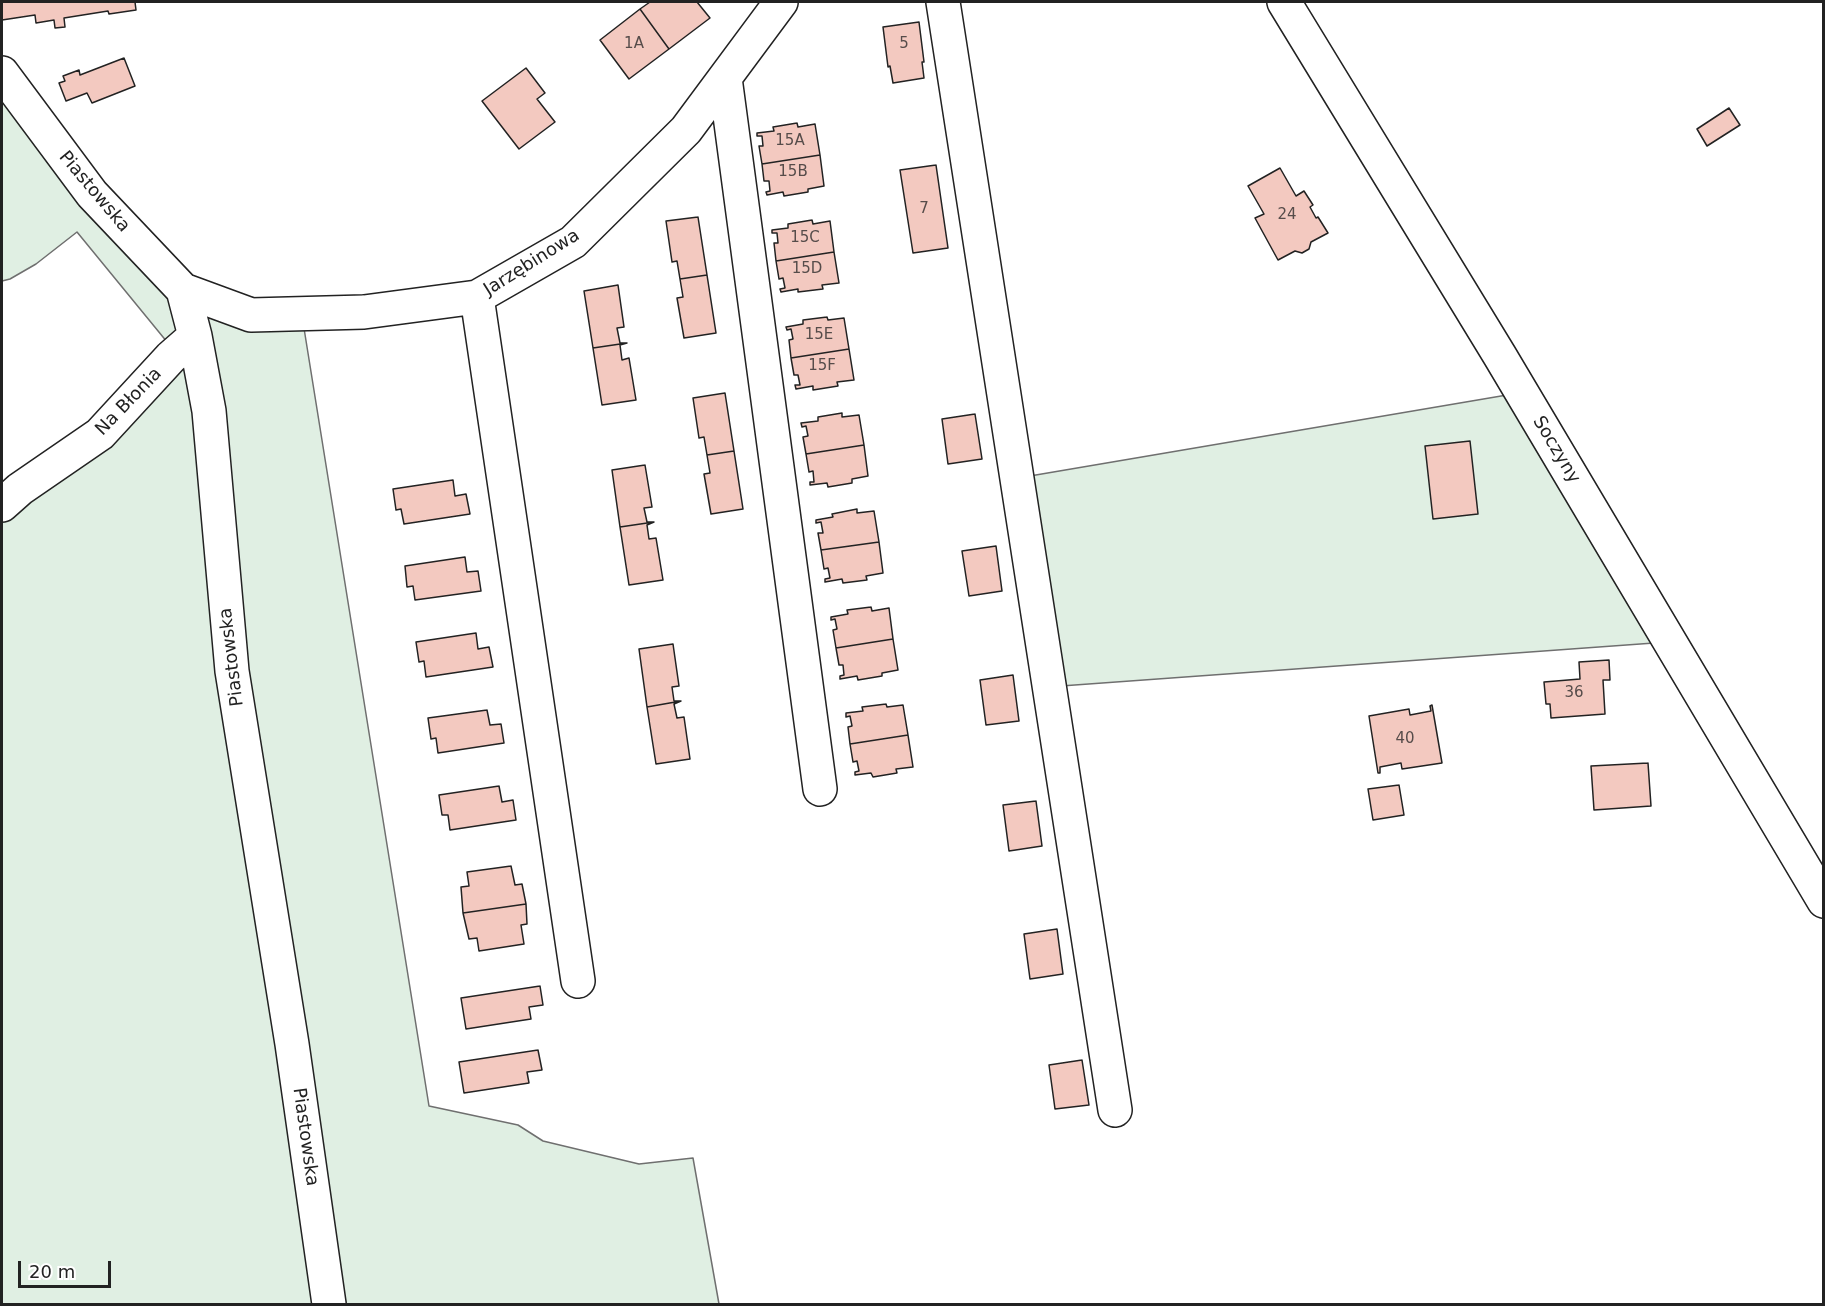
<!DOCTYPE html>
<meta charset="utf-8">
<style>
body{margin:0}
#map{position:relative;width:1825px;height:1306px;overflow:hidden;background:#fff;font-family:"DejaVu Sans",sans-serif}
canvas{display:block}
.frame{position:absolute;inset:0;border:3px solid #222;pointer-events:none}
.scale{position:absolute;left:18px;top:1261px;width:93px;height:27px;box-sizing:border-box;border:3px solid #222;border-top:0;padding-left:8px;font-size:18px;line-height:21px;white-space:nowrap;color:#222;-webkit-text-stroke:4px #fff;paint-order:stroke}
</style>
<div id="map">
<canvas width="1825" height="1306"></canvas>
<div class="frame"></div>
<div class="scale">20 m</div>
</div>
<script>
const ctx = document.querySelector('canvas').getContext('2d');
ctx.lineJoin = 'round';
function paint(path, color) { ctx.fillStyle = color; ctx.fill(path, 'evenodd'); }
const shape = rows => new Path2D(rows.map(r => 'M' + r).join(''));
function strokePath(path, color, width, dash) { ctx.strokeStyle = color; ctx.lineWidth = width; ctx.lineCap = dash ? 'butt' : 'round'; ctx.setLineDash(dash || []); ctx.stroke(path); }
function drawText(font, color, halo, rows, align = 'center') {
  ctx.font = font + ' "DejaVu Sans",sans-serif'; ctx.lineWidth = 4.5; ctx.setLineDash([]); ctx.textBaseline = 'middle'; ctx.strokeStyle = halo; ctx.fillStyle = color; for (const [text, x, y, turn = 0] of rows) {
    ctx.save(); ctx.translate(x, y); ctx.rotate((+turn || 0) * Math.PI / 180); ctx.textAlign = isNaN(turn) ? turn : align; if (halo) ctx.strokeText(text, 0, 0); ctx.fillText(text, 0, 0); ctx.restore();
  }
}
const green = shape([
 [2,86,175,293,186,335,172,348,77,232,36,264,10,279,2,281,2,86],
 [194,300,303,322,429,1106,518,1125,543,1141,639,1164,693,1158,719,1304,336,1304,194,300],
 [190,349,318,1304,2,1304,2,515,190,349],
 [1507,395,1654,643,1061,686,1024,477,1507,395]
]);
paint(green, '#e0efe3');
strokePath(green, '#6f6f6f', 1.5);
const building = shape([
 [2,2,135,2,136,10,109,14,108,11,64,18,65,27,55,28,54,20,36,23,35,15,2,20,2,2],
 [650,2,697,2,710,18,669,49,640,9,650,2],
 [640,9,669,49,629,79,600,40,640,9],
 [919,22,924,62,922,62,924,78,893,83,890,66,888,67,883,27,919,22],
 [124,58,135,86,92,103,87,93,66,101,59,83,65,81,63,76,79,70,80,75,124,58],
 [526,68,545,93,537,99,555,122,519,149,482,101,526,68],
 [1729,108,1740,125,1707,146,1697,129,1729,108],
 [797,123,798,127,815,124,820,155,762,164,759,146,763,146,762,136,757,136,757,133,774,131,773,127,797,123],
 [820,155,824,186,808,189,808,192,784,196,783,192,767,195,766,192,770,191,769,181,764,181,762,164,820,155],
 [936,165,948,248,913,253,900,170,936,165],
 [1280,168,1296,196,1304,191,1313,205,1310,207,1316,218,1318,217,1328,233,1311,242,1309,249,1302,253,1295,251,1278,260,1255,218,1264,214,1248,186,1280,168],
 [698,217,707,275,680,279,677,261,672,262,666,221,698,217],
 [812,220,813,224,830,221,834,252,776,261,774,243,778,243,777,233,772,233,772,230,788,228,788,224,812,220],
 [834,252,839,283,822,285,823,289,798,292,798,289,781,292,780,289,785,288,783,278,779,279,776,261,834,252],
 [707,275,716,333,684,338,677,298,683,297,680,279,707,275],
 [618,285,624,327,617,328,620,343,627,343,593,348,584,291,618,285],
 [827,317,828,320,844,318,849,349,791,358,789,340,793,339,791,329,787,330,786,327,803,324,803,320,827,317],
 [627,343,620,345,622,360,629,358,636,400,602,405,593,348,627,343],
 [849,349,854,380,837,382,838,386,813,390,813,386,796,389,795,385,800,385,798,375,794,375,791,358,849,349],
 [725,393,734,451,707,455,704,437,699,438,693,398,725,393],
 [842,413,842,417,859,415,864,445,806,454,803,437,808,436,806,426,802,427,801,423,818,421,818,417,842,413],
 [975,414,982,459,948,464,942,419,975,414],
 [1470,441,1478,514,1433,519,1425,446,1470,441],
 [864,445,868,476,852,479,852,483,828,487,827,483,810,485,810,482,814,482,813,471,809,472,806,454,864,445],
 [734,451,743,509,711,514,704,474,710,473,707,455,734,451],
 [645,465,652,507,644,508,647,522,654,522,620,527,612,470,645,465],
 [453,480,455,496,466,494,470,514,404,524,401,509,396,510,393,489,453,480],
 [857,509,857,513,874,511,879,542,821,550,818,533,823,533,821,522,816,523,816,520,833,517,832,514,857,509],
 [654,522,647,525,649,539,656,538,663,580,629,585,620,527,654,522],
 [879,542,883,573,866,576,867,580,843,583,842,579,825,582,825,579,830,578,828,568,824,569,821,550,879,542],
 [996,546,1002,591,969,596,962,551,996,546],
 [465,557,467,572,478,571,481,591,415,600,413,586,407,587,405,566,465,557],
 [871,607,872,611,889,608,893,639,836,648,833,630,837,629,835,619,831,620,831,617,848,614,847,610,871,607],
 [476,633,478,649,489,647,493,667,426,677,424,661,419,662,416,642,476,633],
 [893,639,898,670,882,673,882,676,858,680,857,676,840,679,840,676,844,675,843,665,839,665,836,648,893,639],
 [673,644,679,686,672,687,674,701,681,701,647,707,639,649,673,644],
 [1609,660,1610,680,1603,680,1605,714,1551,718,1550,704,1546,704,1544,682,1580,679,1579,662,1609,660],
 [1013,675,1019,721,986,725,980,680,1013,675],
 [681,701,674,704,677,718,684,717,690,759,656,764,647,707,681,701],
 [886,704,887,707,903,705,908,735,850,744,848,727,852,726,850,716,846,717,846,713,863,711,862,707,886,704],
 [1432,705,1442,763,1402,769,1401,763,1380,767,1380,773,1378,773,1369,716,1409,709,1410,715,1431,711,1430,706,1432,705],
 [487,710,490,725,501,724,504,743,438,753,436,738,431,739,428,718,487,710],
 [908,735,913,767,896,769,897,773,873,777,871,773,855,775,855,772,859,771,857,761,853,762,850,744,908,735],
 [1648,763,1651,806,1594,810,1591,766,1648,763],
 [1399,785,1404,815,1373,820,1368,789,1399,785],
 [499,786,502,802,513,800,516,820,450,830,448,815,442,815,439,795,499,786],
 [1036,801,1042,846,1009,851,1003,805,1036,801],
 [511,866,515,885,522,884,526,904,463,913,461,887,469,886,467,872,511,866],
 [526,904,527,924,521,925,524,944,479,951,477,938,469,939,463,913,526,904],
 [1057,929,1063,974,1030,979,1024,934,1057,929],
 [540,986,543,1005,529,1007,531,1019,466,1029,461,998,540,986],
 [538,1050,542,1070,527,1072,529,1083,464,1093,459,1062,538,1050],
 [1082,1060,1089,1105,1055,1109,1049,1065,1082,1060]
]);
paint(building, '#f3c9c0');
strokePath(building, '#222', 1.5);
const minor = shape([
 [943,2,1115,1110],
 [1284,2,1500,356,1824,901],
 [2,73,92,194,183,290,195,336,209,411,232,671,292,1044,329,1304],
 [725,78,820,789],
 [183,290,251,315,364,312,477,297,573,242,686,130,781,2],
 [477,297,578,981],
 [2,505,20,489,100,434,171,357,195,336]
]);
strokePath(minor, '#222', 36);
strokePath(minor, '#fff', 33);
drawText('15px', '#564c4a', null, [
 ["1A",634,44],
 ["5",904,44],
 ["15A",790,141],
 ["15B",793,172],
 ["7",924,209],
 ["24",1287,215],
 ["15C",805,238],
 ["15D",807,269],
 ["15E",819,335],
 ["15F",822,366],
 ["36",1574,693],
 ["40",1405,739]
]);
drawText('18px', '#222', '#fff', [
 ["Piastowska",94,192,50],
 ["Jarzębinowa",532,263,-32],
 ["Na Błonia",129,402,-46],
 ["Soczyny",1556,450,59],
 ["Piastowska",232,657,-97],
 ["Piastowska",305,1137,82]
]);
</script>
